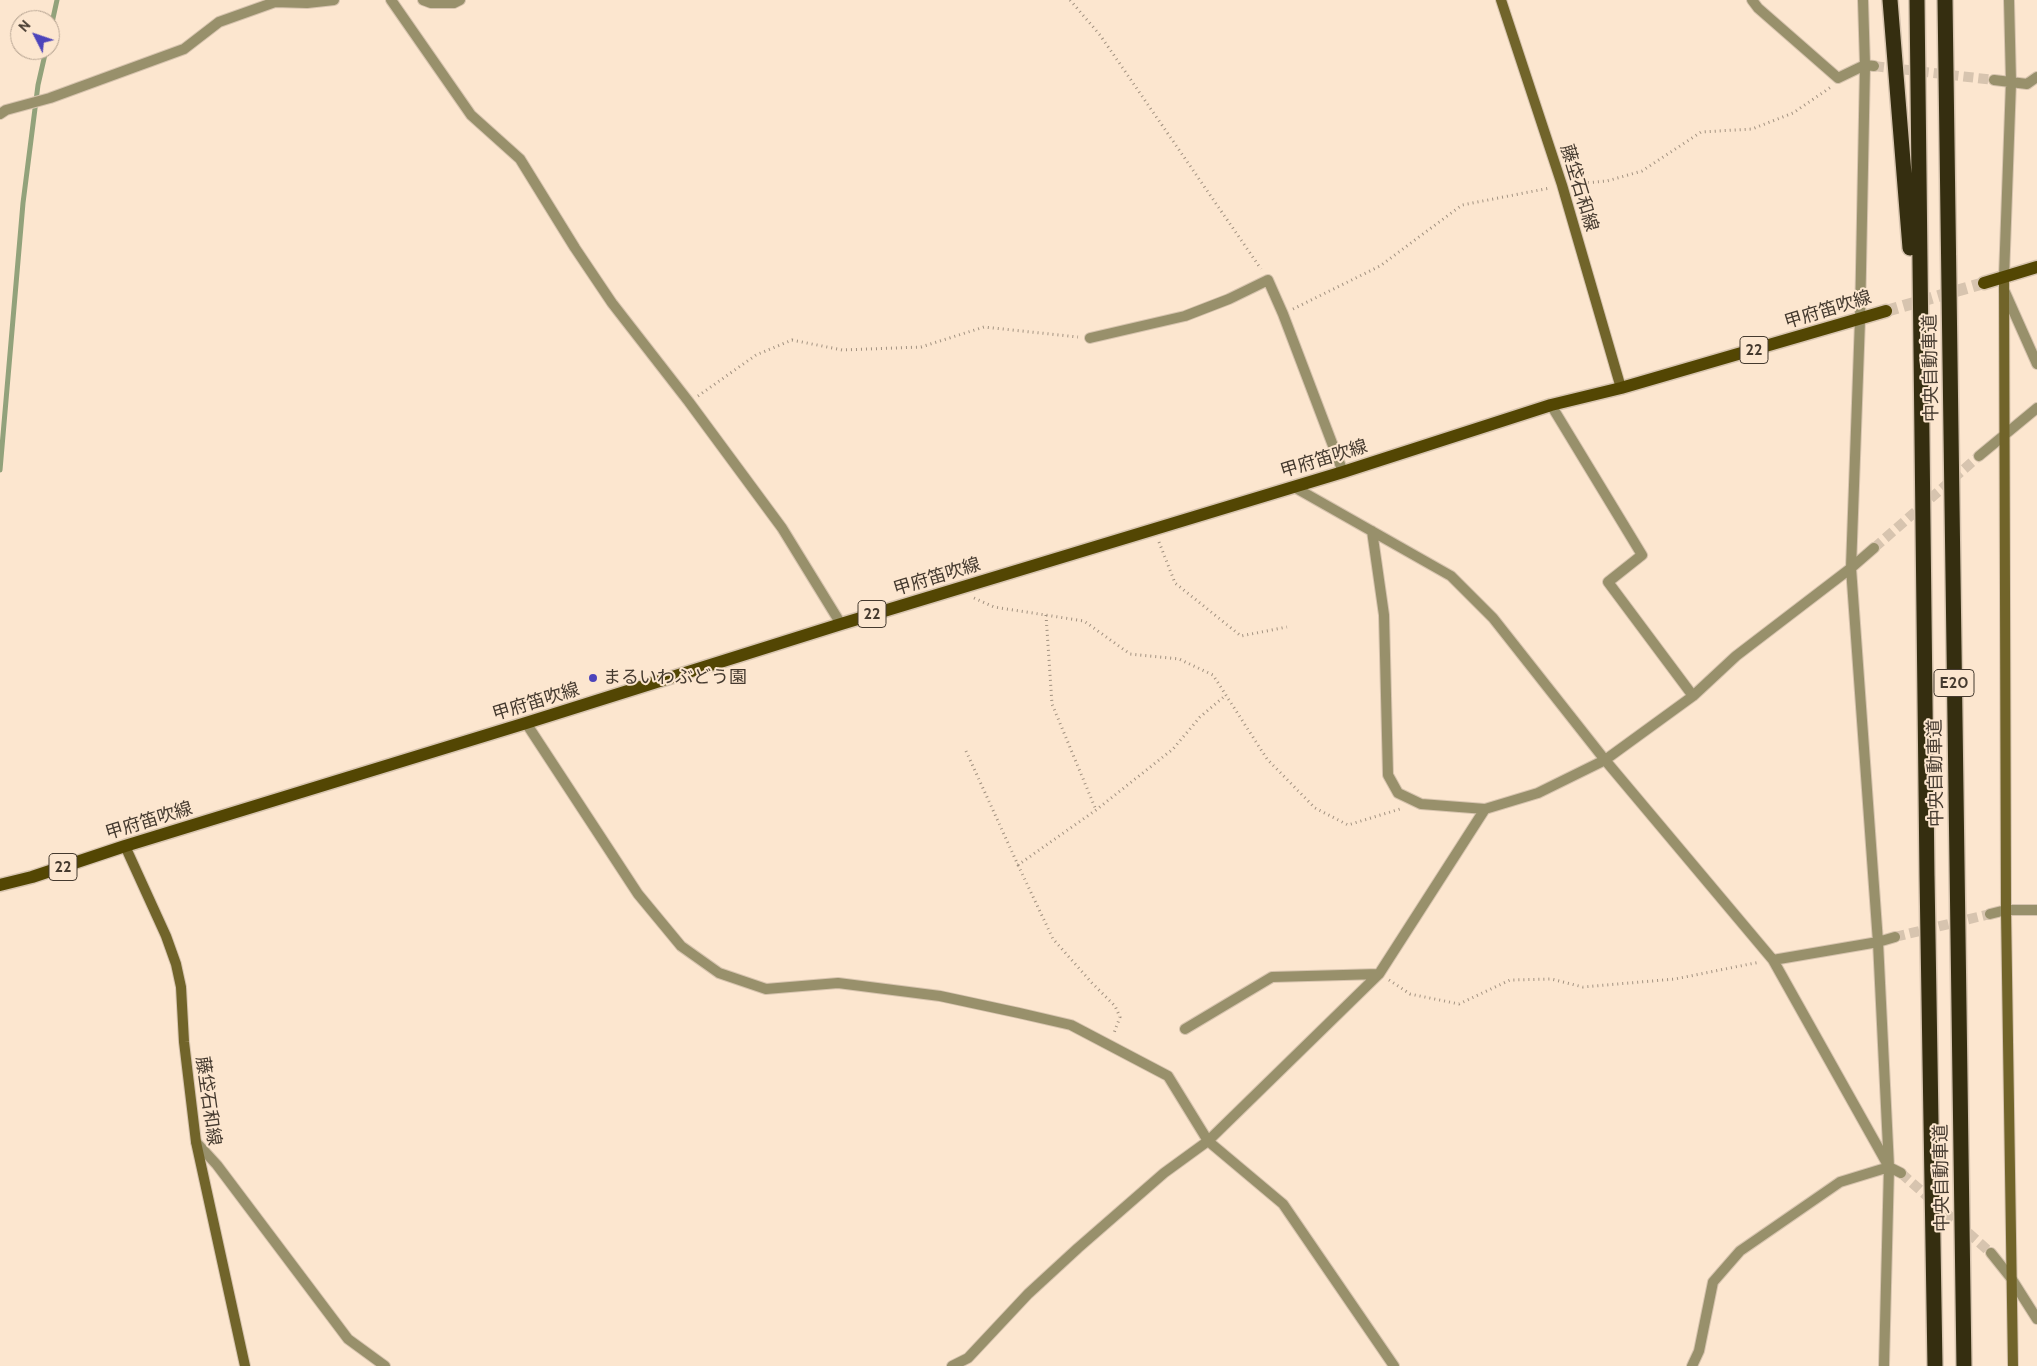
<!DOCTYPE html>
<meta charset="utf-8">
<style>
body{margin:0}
#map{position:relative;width:2037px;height:1366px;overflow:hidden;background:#fce6cf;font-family:Cabin,sans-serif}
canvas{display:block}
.north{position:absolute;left:10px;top:10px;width:50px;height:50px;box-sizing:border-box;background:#fce6cf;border:1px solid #b3a18f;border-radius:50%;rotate:311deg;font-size:14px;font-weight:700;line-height:20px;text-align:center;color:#453a2f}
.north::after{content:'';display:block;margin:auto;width:18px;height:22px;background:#4c44bb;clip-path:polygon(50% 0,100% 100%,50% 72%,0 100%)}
</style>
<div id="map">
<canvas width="2037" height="1366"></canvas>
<div class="north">N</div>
</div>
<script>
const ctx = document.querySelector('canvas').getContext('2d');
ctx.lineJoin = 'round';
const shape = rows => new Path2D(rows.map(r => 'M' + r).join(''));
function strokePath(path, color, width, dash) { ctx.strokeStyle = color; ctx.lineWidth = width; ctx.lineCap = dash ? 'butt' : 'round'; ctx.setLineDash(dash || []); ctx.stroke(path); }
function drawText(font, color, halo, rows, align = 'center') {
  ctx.font = font + ' Cabin,"Noto Sans JP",sans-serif'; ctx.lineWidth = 4; ctx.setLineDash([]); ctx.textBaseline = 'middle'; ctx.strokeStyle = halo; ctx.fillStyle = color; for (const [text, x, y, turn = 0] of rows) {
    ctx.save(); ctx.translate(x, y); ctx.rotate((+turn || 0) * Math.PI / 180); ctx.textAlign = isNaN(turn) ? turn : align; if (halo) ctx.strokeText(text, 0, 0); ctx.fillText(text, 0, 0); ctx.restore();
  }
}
strokePath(shape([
 [50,32,57,0],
 [0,470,23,203,38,85,46,50]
]), '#92a27b', 5);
strokePath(shape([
 [1874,66,1994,80],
 [1874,548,1979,456],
 [1895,937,1990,914],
 [1901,1173,1991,1253]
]), '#d7c4af', 10, [10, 5]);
strokePath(shape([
 [1886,311,1984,283]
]), '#d7c4af', 12, [12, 6]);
const street = shape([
 [391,0,471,115,520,159,575,248,612,303,689,402,782,528,841,624],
 [423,0,431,3,454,3,460,0],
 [1752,0,1758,8,1838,78,1865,65,1874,66],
 [1863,0,1865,65,1860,320,1851,568,1878,942,1889,1167,1884,1366],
 [1994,80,2027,84,2037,77],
 [0,114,6,110,50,98,184,49,219,22,275,2,307,3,334,0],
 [2004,277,2011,82,2009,0],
 [2004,290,2037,364],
 [1090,338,1185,316,1229,299,1268,280,1283,314,1343,472],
 [1551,405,1642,555,1608,582,1693,696],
 [1979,456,2037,408],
 [1294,487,1451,576,1493,618,1605,760,1773,960,1889,1167,1901,1173],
 [1372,531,1384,615,1388,775,1398,793,1421,804,1485,809],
 [526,723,638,894,681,946,719,973,766,989,838,983,940,996,1019,1013,1071,1025,1168,1076,1208,1141,1283,1204,1394,1366],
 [1990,914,2006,910,2037,910],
 [1773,960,1878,942,1895,937],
 [1185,1029,1272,977,1379,974],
 [196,1142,217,1165,348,1339,385,1366],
 [1991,1253,2011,1278,2037,1319],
 [952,1366,968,1358,1028,1294,1078,1248,1164,1173,1208,1141,1379,974,1485,809,1538,793,1605,760,1693,696,1736,656,1851,568,1874,548],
 [1692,1366,1699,1351,1713,1282,1740,1251,1840,1182,1889,1167]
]);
const secondary = shape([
 [1501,0,1562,185,1621,388],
 [2004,277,2006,910,2013,1366],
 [125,846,166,936,176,964,181,987,184,1042,196,1142,245,1366]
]);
const primary = shape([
 [1984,283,2037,267],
 [0,885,32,877,125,846,526,723,841,624,1343,472,1551,405,1621,388,1886,311]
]);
const highway = shape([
 [1890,0,1910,248],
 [1917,0,1927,876,1935,1366],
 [1945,0,1964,1366]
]);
strokePath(street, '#d7c4af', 12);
strokePath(secondary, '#d7c4af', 12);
strokePath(primary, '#d7c4af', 15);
strokePath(highway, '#d7c4af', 18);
strokePath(shape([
 [1070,0,1100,35,1261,269],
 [1573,184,1607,181,1642,171,1701,132,1752,129,1793,113,1831,87],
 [1293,309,1380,266,1462,205,1550,188],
 [698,396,756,355,792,340,842,350,921,347,984,327,1078,337],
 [1159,542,1175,583,1241,636,1287,627],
 [974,598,994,607,1084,621,1130,654,1179,659,1213,675,1267,759,1315,808,1348,825,1400,809],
 [1046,615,1052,704,1096,810],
 [966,751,1018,865,1096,810,1173,749,1200,717,1226,695],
 [1018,865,1053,939,1092,983,1115,1006,1120,1017,1114,1033],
 [1389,980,1410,994,1459,1004,1510,980,1551,979,1583,987,1675,979,1760,962]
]), '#a29280', 3, [1, 4]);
strokePath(street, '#98906b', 10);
strokePath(secondary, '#71642a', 10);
strokePath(primary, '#534603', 12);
strokePath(highway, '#352e10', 15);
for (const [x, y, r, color] of [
 [593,678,5,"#4c44bb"]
]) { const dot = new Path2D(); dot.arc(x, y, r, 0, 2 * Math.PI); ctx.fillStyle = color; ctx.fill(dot); strokePath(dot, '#fce6cf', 2); }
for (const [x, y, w] of [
 [1754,350,28],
 [872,614,28],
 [1954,683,40],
 [63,867,28]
]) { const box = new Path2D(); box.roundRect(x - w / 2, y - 13.5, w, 27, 4); ctx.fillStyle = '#fce6cf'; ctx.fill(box); strokePath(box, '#453a2f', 1); }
drawText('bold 16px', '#453a2f', null, [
 ["22",1754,350],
 ["22",872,614],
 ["E20",1954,683],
 ["22",63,867]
]);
drawText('18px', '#453a2f', '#fce6cf', [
 ["藤垈石和線",1579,188,73],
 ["甲府笛吹線",1828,310,-17],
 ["中央自動車道",1931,368,-91],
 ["甲府笛吹線",1324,459,-17],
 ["甲府笛吹線",937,577,-17],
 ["甲府笛吹線",536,702,-17],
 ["中央自動車道",1936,773,-91],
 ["甲府笛吹線",149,821,-17],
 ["藤垈石和線",208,1101,82],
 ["中央自動車道",1942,1178,-91]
]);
drawText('18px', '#453a2f', '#fce6cf', [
 ["まるいわぶどう園",603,678]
], 'left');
</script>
